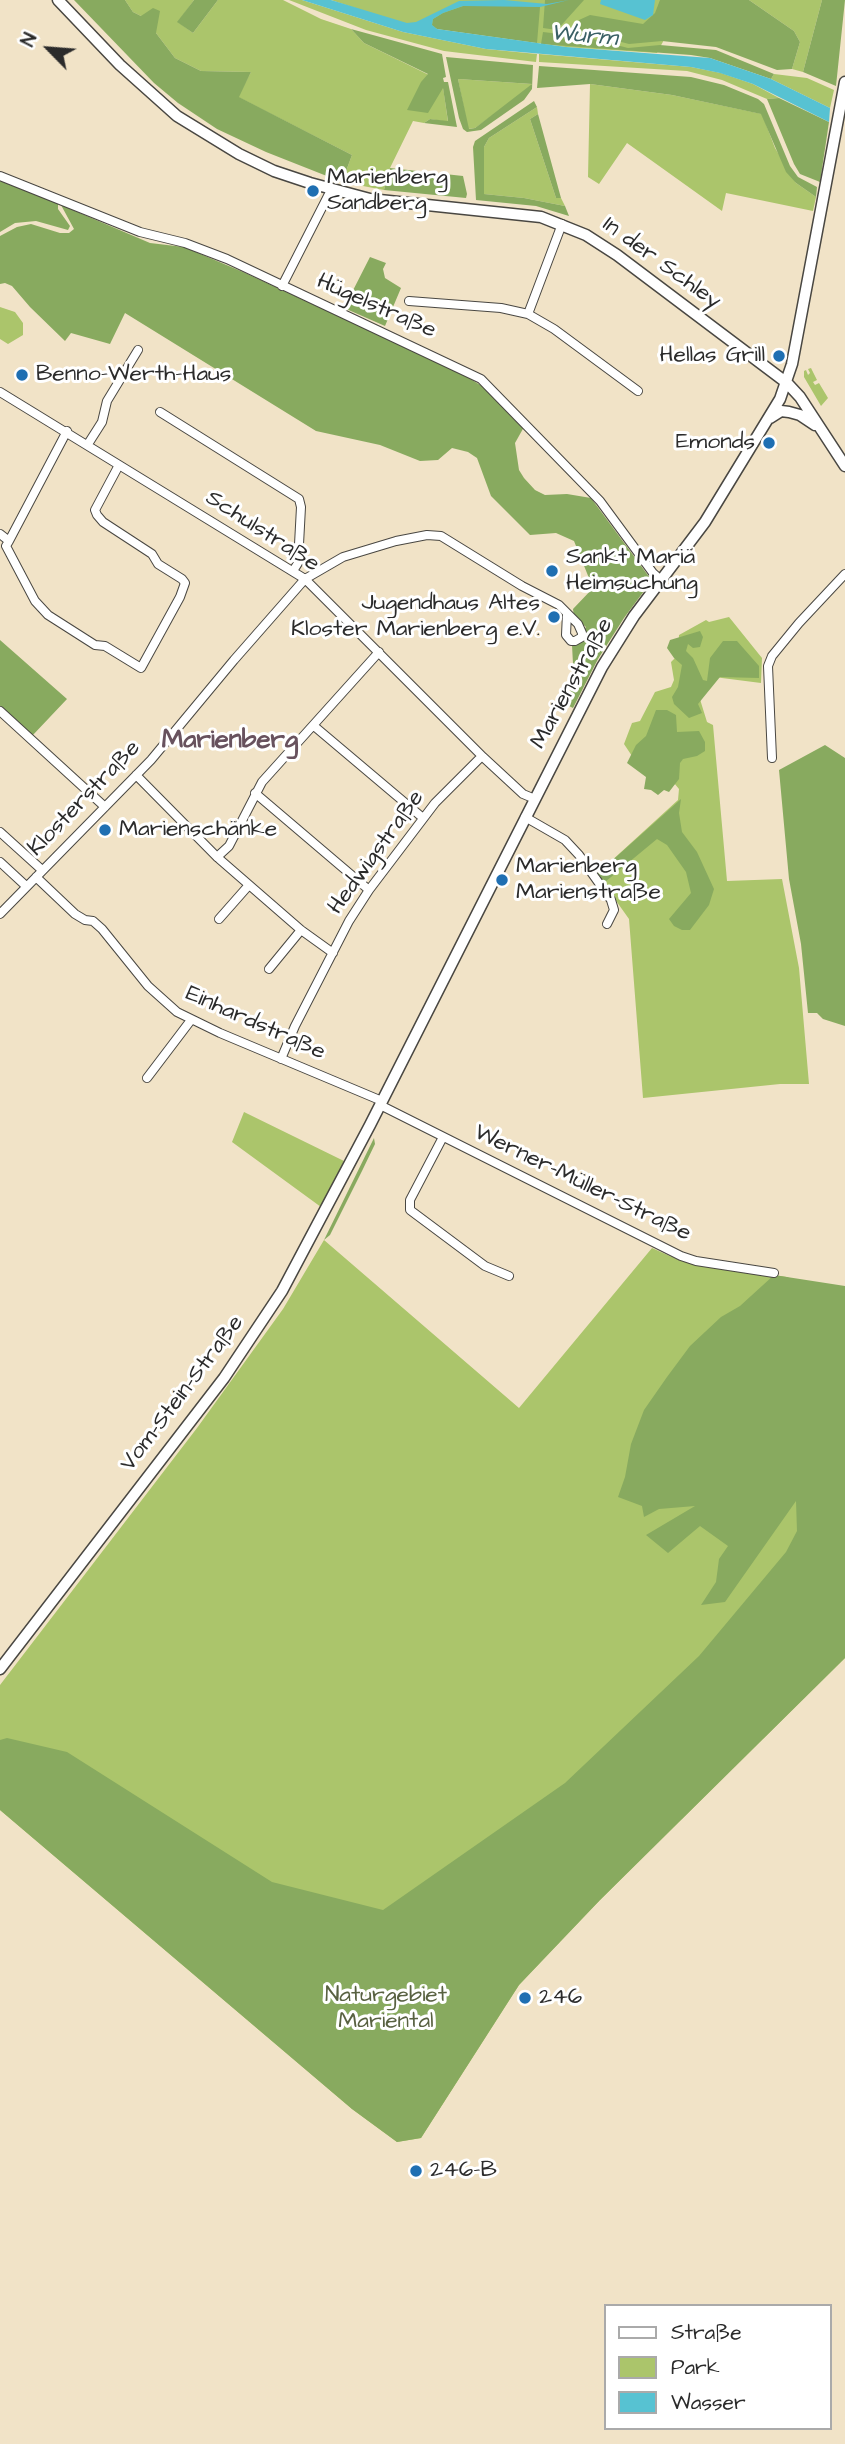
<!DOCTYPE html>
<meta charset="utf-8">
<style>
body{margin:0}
#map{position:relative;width:845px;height:2444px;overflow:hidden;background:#f1e3c7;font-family:"Architects Daughter",sans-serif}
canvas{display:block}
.legend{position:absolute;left:604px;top:2304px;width:228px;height:126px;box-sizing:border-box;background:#fff;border:2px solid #aaa;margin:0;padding:9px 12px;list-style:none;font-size:21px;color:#2b2b2b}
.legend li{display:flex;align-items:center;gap:14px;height:35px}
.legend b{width:35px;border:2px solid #aaa}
.north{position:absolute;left:14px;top:14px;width:70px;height:70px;-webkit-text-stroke:5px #fff;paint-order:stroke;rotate:295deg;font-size:19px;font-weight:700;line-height:28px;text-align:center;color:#2b2b2b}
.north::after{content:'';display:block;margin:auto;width:24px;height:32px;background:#2b2b2b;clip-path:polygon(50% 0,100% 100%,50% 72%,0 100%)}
</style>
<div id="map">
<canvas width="845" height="2444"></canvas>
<ul class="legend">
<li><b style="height:9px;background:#fff"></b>Straße</li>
<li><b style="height:19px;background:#abc56b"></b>Park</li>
<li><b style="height:19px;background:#57c2d2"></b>Wasser</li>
</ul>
<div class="north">N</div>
</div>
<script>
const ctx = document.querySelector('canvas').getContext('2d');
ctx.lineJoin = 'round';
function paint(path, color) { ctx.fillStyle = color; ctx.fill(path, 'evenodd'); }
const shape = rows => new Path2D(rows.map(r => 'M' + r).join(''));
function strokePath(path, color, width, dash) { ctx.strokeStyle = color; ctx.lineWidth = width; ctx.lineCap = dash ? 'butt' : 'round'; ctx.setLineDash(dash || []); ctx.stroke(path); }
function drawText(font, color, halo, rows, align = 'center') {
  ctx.font = font + ' "Architects Daughter",sans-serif'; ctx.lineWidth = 6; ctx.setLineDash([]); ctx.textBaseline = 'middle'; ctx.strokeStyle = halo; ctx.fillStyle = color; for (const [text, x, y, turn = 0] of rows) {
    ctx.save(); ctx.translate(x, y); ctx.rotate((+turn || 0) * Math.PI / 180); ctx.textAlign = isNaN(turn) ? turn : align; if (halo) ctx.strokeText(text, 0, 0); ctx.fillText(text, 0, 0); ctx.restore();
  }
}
paint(shape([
 [125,0,194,0,178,22,193,33,218,0,283,0,321,19,351,29,364,43,429,75,443,87,448,122,430,119,424,123,413,121,390,168,384,190,342,182,352,155,238,97,251,72,201,71,175,58,156,33,141,16,133,12],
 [289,0,302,0,403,32,486,49,537,54,536,62,444,51,366,30],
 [331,0,685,0,657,53,566,47,432,28,397,22],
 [749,0,822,0,803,72,792,69,800,42,794,31],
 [539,54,691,67,721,73,753,84,779,98,767,99,722,80,687,71,539,62],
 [774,74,807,78,834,90,830,108,771,79],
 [458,79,532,84,529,89,475,128,468,129],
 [590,84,672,95,762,114,775,148,796,183,816,197,813,211,726,193,722,211,627,143,599,184,588,177],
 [537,107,538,114,530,119,556,198,561,198,565,206,524,198,484,194,484,147,489,138],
 [0,307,15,312,23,323,23,335,8,344,0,339],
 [811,368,817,380,813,382,815,385,819,383,828,398,821,406,804,377,804,371,806,370,808,375,810,373,808,369],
 [729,617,762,658,761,683,714,677,699,696,707,722,713,725,727,881,782,879,799,968,809,1084,780,1084,643,1098,629,919,597,874,678,800,679,789,665,772,634,759,624,744,632,723,640,721,655,692,671,687,674,680,671,662,678,655,679,635,706,620,709,622],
 [244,1112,344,1161,321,1207,232,1142],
 [324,1240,519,1408,652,1248,681,1261,787,1277,845,1301,845,1658,600,1900,519,1985,421,2138,397,2142,352,2109,0,1810,0,1685,197,1428,283,1309]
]), '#abc56b');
paint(shape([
 [74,0,125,0,133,12,141,16,153,8,160,11,156,33,175,58,201,71,251,72,239,97,352,155,342,182,266,152,217,129,178,103,154,83],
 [194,0,218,0,193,33,177,22],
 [545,0,584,0,557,30,543,28],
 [660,0,749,0,794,31,800,42,792,69,777,70,716,47,662,41,629,44,572,29,579,20,590,15,643,24,655,13],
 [822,0,845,0,836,86,803,72],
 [483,4,540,7,537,43,437,29,432,25,433,19,443,13,463,6],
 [351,29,442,54,446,77,443,78,444,82,448,82,457,127,424,123,430,119,448,121,443,88,428,113,407,110,421,82,428,74,364,43],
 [543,32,585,37,628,48,660,45,716,50,774,74,771,79,710,58,691,55,541,44],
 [446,57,533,65,532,89,524,100,481,130,467,132,463,129,459,118],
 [458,79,532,84,475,128,469,129],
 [539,66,691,77,724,85,758,99,764,104,790,166,798,177,817,187,816,197,796,183,786,172,761,114,672,95,590,84,537,88],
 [779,98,829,122,820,182,800,174,794,164,767,99],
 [534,101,537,107,489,138,484,147,484,194,524,198,565,206,569,216,536,206,476,200,473,147,475,141],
 [538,114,561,198,556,198,530,119],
 [390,168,463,176,467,194,466,198,384,190],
 [0,181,58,203,58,209,70,226,68,230,36,221,15,223,0,232],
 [61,205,150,243,184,247,243,272,461,373,485,388,524,427,515,443,519,470,524,478,535,490,545,495,567,494,591,498,650,578,647,587,624,618,598,659,573,708,569,706,573,664,572,645,586,627,574,617,573,609,593,588,574,541,556,533,530,535,491,496,477,458,468,452,452,448,438,460,420,461,380,445,316,431,125,313,110,344,71,333,65,341,30,307,12,286,5,283,0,284,0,236,17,227,31,224,60,233,69,233,74,229],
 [370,257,386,263,383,269,385,278,401,288,385,326,344,308],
 [700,631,703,637,700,647,693,648,688,644,686,651,693,658,703,680,707,681,710,658,723,641,737,641,759,666,759,678,720,677,698,704,702,713,689,718,674,704,672,697,678,687,682,665,674,658,667,648,670,640],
 [0,640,67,699,32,736,0,707],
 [656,710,667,710,676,715,677,732,699,731,705,742,705,751,697,756,683,759,680,763,679,779,669,792,664,790,658,795,651,790,644,789,646,777,627,763,636,745,646,736],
 [825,745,845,758,845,1026,823,1019,817,1013,808,1013,801,944,789,879,779,770],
 [681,799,679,813,682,832,697,852,714,889,709,905,690,930,682,930,674,926,669,919,691,893,686,872,667,845,657,839,605,882,597,874],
 [374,1138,375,1144,362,1171,330,1235,324,1240],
 [774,1275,845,1286,845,1658,600,1900,519,1985,421,2138,397,2142,352,2109,0,1810,0,1740,7,1738,67,1752,272,1882,383,1910,565,1783,699,1656,786,1552,797,1531,796,1501,725,1602,701,1605,716,1582,719,1559,728,1546,700,1526,668,1553,646,1535,695,1506,659,1509,644,1517,642,1506,618,1497,625,1477,631,1444,644,1410,667,1377,690,1346,721,1317,740,1306]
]), '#88aa5f');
paint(shape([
 [302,0,331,0,407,23,416,22,459,1,504,0,547,4,569,0,540,7,463,6,443,13,433,19,432,25,437,29,566,47,710,58,771,79,830,108,829,122,753,84,720,73,691,67,486,49,403,32],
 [601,0,655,0,653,15,645,20,600,4]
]), '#57c2d2');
const street = shape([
 [0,176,140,232,185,243,227,259,481,379,600,501,653,573,662,581],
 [282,286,331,190],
 [409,301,501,308,528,314,554,329,638,391],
 [528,314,562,224],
 [0,392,305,579,483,757,523,794,535,799],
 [160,412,299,499,301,507,298,563,293,571],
 [88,444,102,422,107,401,138,350],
 [0,534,9,541,6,546,35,601,48,615,95,645,105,646,141,668,180,597,185,583,182,579,158,564,152,554,103,522,97,515,95,510,119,465],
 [9,541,67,431],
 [0,711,105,807],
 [314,726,423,818],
 [772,758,768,666,772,656,799,623,845,574],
 [136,775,217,857,301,930,333,953],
 [255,793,369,890],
 [525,817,565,840,579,855,611,900,614,910,607,924],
 [0,832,42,870],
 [217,857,229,846,262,782,379,652],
 [0,862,26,886],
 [36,877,75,914,85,920,93,921,102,929,148,986,177,1012,220,1033,382,1101],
 [0,914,151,760,234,660,305,579,343,557,396,541,427,535,441,536,522,586,559,605,567,613,566,635,571,641,575,641,582,637,582,633,578,624,567,613],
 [219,919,249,885],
 [269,969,301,930],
 [281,1059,295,1026,349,921,369,890,435,803,482,756],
 [147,1078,191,1020],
 [380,1105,681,1256,696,1261,774,1273],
 [443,1137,410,1200,410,1210,485,1266,509,1276]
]);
const secondary = shape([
 [58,0,120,65,177,116,239,154,274,171,310,183,370,199,541,217,586,235,617,255,787,383,800,397,845,466],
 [770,418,781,411,789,412,800,415,815,425],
 [0,1669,224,1378,282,1291,370,1125,602,667,634,616,705,522,780,399,792,364,845,82]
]);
strokePath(street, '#494742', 10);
strokePath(secondary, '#494742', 13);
strokePath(street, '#fff', 8);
strokePath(secondary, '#fff', 10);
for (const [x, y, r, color] of [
 [313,191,7,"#1f6fb2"],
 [779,356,7,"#1f6fb2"],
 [22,375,7,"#1f6fb2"],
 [769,443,7,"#1f6fb2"],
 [552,571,7,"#1f6fb2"],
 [554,617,7,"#1f6fb2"],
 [105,830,7,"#1f6fb2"],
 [502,880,7,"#1f6fb2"],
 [525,1998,7,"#1f6fb2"],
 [416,2171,7,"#1f6fb2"]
]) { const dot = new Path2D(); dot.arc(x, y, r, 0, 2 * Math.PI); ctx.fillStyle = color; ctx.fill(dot); strokePath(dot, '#fff', 2.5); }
drawText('23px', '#2b2b2b', '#fff', [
 ["Marienberg",327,178],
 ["Sandberg",327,204],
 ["Hellas Grill",765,356,"right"],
 ["Benno-Werth-Haus",36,375],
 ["Emonds",755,443,"right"],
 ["Sankt Mariä",566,558],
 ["Heimsuchung",566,584],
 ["Jugendhaus Altes",540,604,"right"],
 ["Kloster Marienberg e.V.",540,630,"right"],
 ["Marienschänke",119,830],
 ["Marienberg",516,867],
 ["Marienstraße",516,893],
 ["246",539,1998],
 ["246-B",430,2171]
], 'left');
drawText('23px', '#2b2b2b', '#fff', [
 ["In der Schley",661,264,36],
 ["Hügelstraße",376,307,24],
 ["Schulstraße",262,532,33],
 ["Marienstraße",573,684,-61],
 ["Klosterstraße",85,799,-46],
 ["Hedwigstraße",377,853,-54],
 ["Einhardstraße",255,1024,24],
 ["Werner-Müller-Straße",582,1184,26],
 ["Vom-Stein-Straße",183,1394,-53]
]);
drawText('23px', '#586141', '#fff', [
 ["Naturgebiet",386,1996],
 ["Mariental",386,2022]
]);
drawText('italic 24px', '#3a6065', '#fff', [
 ["Wurm",584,37,5]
]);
drawText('bold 26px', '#68525e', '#fff', [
 ["Marienberg",230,742]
]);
</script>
